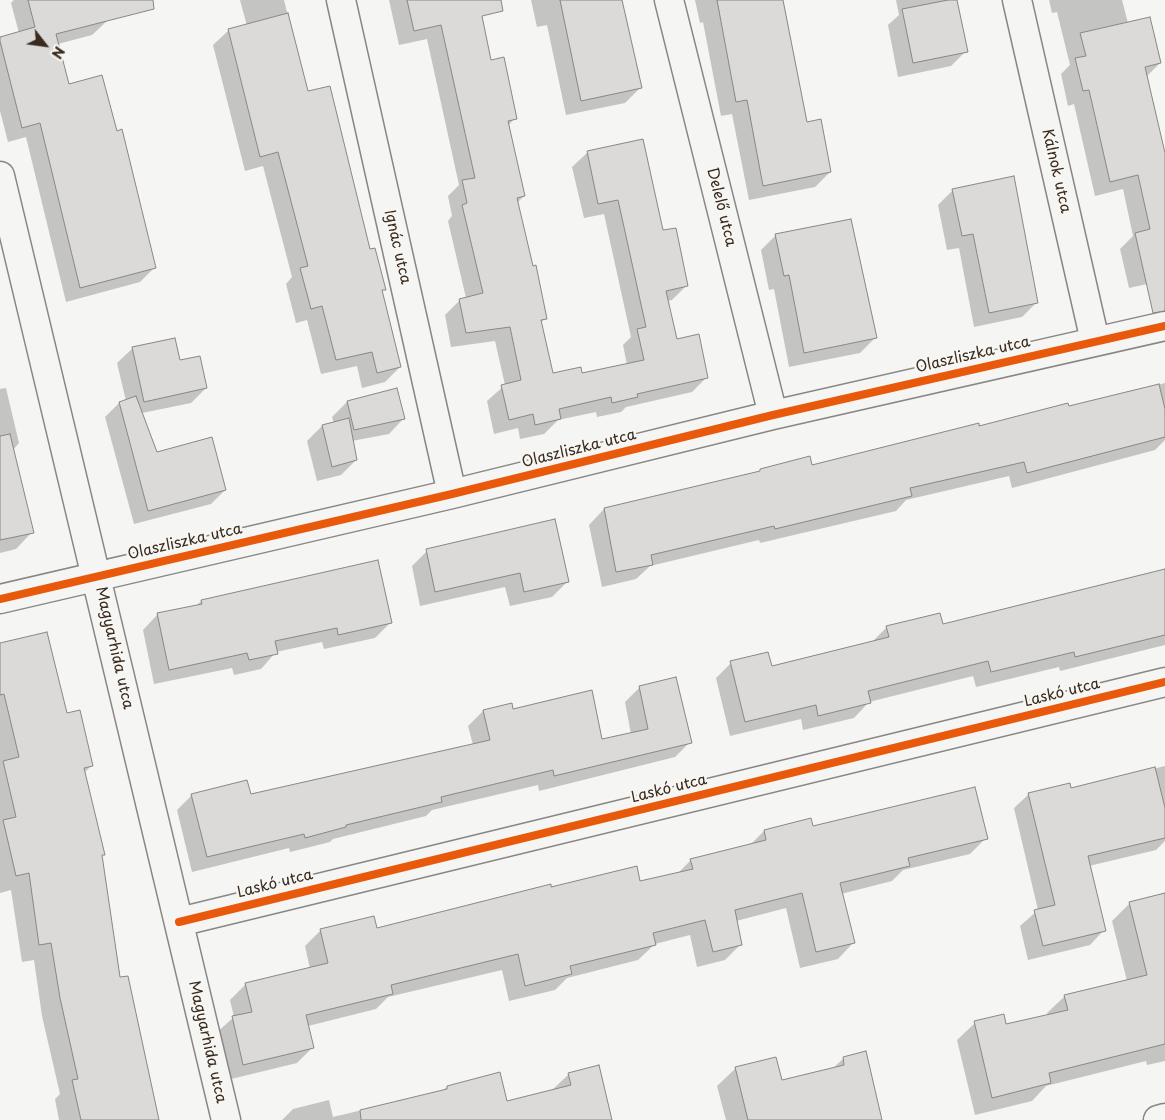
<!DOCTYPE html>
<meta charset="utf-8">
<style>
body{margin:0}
#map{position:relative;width:1165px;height:1120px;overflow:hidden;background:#f5f5f3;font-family:"Playpen Sans",sans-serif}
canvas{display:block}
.north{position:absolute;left:20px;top:20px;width:50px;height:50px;-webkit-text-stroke:4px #f6f6f2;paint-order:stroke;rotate:120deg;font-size:14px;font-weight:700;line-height:20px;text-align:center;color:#3b2a1e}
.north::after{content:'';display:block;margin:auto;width:18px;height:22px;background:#3b2a1e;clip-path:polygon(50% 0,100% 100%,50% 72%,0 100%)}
</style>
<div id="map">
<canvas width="1165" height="1120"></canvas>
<div class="north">N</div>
</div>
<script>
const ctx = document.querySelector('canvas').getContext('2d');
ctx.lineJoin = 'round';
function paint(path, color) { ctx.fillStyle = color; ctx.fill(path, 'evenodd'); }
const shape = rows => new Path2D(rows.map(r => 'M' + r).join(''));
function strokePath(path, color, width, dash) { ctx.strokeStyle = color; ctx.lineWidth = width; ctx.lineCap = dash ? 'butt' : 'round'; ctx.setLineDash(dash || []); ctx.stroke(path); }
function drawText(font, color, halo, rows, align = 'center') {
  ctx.font = font + ' "Playpen Sans",sans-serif'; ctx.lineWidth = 5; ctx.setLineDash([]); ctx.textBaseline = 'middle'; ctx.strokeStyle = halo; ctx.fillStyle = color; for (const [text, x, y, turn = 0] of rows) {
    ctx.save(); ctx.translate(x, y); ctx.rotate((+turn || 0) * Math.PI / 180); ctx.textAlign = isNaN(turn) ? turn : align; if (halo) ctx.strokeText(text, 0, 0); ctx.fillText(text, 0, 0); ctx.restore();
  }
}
paint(shape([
 [14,0,101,0,107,21,92,35,58,44,68,85,155,267,140,282,66,302,26,137,8,142,0,111,0,38,19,33,11,3],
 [240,0,284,0,307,93,384,289,381,292,400,367,385,382,362,388,357,366,321,374,307,320,296,323,286,284,292,277,263,166,245,171,213,45,229,30,247,26],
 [389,0,477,0,490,62,515,118,508,126,524,196,517,203,545,318,541,323,552,375,581,374,627,365,623,345,631,337,604,214,584,218,572,167,587,153,662,232,687,285,672,300,667,301,676,341,707,377,692,392,626,407,621,412,597,417,596,412,558,420,544,434,520,439,518,428,494,434,487,401,505,385,495,341,451,347,445,315,460,300,466,298,448,221,452,216,448,196,459,185,427,39,399,45],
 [531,0,618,0,640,88,625,103,566,115,547,25,537,27],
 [695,0,781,0,806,123,830,172,815,187,749,200,732,114,721,116,703,22,700,23],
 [896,0,956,0,966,51,951,66,898,77,888,25,899,15],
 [1049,0,1122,0,1128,23,1160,63,1146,77,1165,159,1165,280,1129,288,1120,249,1133,236,1123,189,1095,196,1074,104,1068,106,1061,74,1070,65,1057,12,1052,13],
 [953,190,1037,302,1022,317,974,327,959,248,947,250,938,205],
 [776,235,875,338,860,353,789,367,774,289,769,290,761,250],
 [133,348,179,362,206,388,191,403,142,413,157,453,225,490,211,504,134,524,105,417,119,403,126,401,117,363],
 [1165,383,1165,440,1155,450,1012,488,1009,476,906,500,896,511,760,543,759,540,650,566,636,579,602,587,589,525,604,509,758,473,761,470,811,467,1068,408],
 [6,388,19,443,13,450,32,532,16,549,0,553,0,389],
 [347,402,404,418,389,434,352,441,356,460,341,475,317,481,307,441,322,426,334,423,332,417],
 [427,551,567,582,552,597,510,606,505,587,420,606,412,566],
 [1165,570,1165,645,1060,671,1059,667,976,687,973,676,869,702,854,718,803,730,801,719,730,736,716,678,731,663,771,667,872,642,887,627,942,625],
 [201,601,390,623,375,638,324,649,322,642,276,652,261,669,234,675,232,668,154,684,143,630,158,614,196,606],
 [0,644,66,715,91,766,84,773,103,854,101,856,119,979,158,1120,59,1120,55,1099,60,1094,42,1016,34,960,22,962,11,890,0,893],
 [640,687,690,742,675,757,539,791,538,785,432,810,426,816,333,839,330,842,290,852,289,848,192,872,177,810,192,795,250,796,473,745,468,726,483,711,512,710,601,740,631,734,625,702],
 [1165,766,1165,841,1156,850,1089,866,1104,930,1090,945,1028,960,1020,926,1038,910,1014,808,1029,794,1070,789],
 [812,827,986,838,970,854,903,870,892,881,841,894,853,943,838,959,800,968,786,908,736,921,740,945,725,960,697,967,690,935,655,944,638,960,567,978,555,990,509,1001,502,970,388,997,376,1009,308,1026,313,1047,297,1063,227,1080,216,1033,234,1017,230,1000,246,984,310,969,305,946,321,930,376,930,551,888,639,883,677,874,691,860,750,845,764,831],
 [1165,894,1165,1061,1147,1065,1146,1061,1046,1086,1032,1101,975,1115,957,1040,975,1023,1005,1026,1048,1016,1047,1013,1065,996,1127,981,1112,921,1130,903],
 [844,1058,881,1120,726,1120,717,1086,736,1068,781,1082,832,1069],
 [569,1074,610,1120,282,1120,293,1109,329,1100,333,1117,442,1091,447,1087,506,1102,551,1091]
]), '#0003');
const building = shape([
 [28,0,153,0,154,9,56,34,69,84,102,75,117,131,122,129,156,268,80,288,40,123,22,128,0,41,0,37,35,27,28,0],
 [407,0,501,0,503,11,482,16,491,60,504,57,517,119,508,121,525,196,517,198,533,266,536,265,547,319,541,320,553,373,581,367,582,373,644,360,637,329,646,327,618,200,598,204,587,151,643,139,663,230,676,228,688,286,666,291,677,339,699,334,708,378,637,394,638,397,612,403,611,397,559,409,561,419,535,425,533,414,509,420,501,385,521,380,510,327,466,333,459,299,483,293,462,205,467,203,462,180,475,178,441,25,414,31,407,0],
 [560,0,622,0,642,88,581,101,560,0],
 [717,0,783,0,807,122,821,119,831,172,763,186,747,100,736,102,717,0],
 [948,0,957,0,968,52,913,63,902,9,948,0],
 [288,13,308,91,330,86,370,249,375,248,386,290,382,290,401,367,377,373,372,352,336,360,322,306,311,309,300,268,308,266,278,152,260,157,228,29,288,13],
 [1150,17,1161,63,1145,67,1165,153,1165,311,1153,313,1135,233,1150,229,1138,175,1110,182,1089,90,1083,91,1075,58,1086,56,1080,33,1150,17],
 [1014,176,1038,303,989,313,973,234,962,236,952,189,1014,176],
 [851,219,877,338,804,353,789,275,784,276,775,234,851,219],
 [175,338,180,360,200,356,207,388,144,402,132,347,175,338],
 [1159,384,1165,409,1165,437,1027,473,1024,462,910,488,912,496,775,529,774,526,651,555,653,565,616,572,604,508,760,471,760,469,810,456,812,465,979,423,979,426,1068,403,1069,406,1159,384],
 [397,388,405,419,354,430,347,401,397,388],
 [136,396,157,452,212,437,226,490,148,511,119,402,136,396],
 [349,418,357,460,332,467,322,425,349,418],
 [10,434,34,533,0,540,0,436,10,434],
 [555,519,569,582,524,592,520,573,435,592,426,549,555,519],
 [378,560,392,623,338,635,337,628,275,641,278,654,249,660,247,653,169,670,157,613,202,604,201,600,378,560],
 [1165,569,1165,635,1075,657,1074,652,991,672,988,661,868,691,871,703,818,716,816,705,745,722,730,661,768,652,772,666,889,637,886,626,940,613,943,624,1165,569],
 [47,632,67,713,80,710,93,766,84,768,105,855,102,855,120,977,128,976,159,1120,81,1120,72,1080,78,1079,60,998,51,943,39,945,29,873,16,876,3,820,16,817,3,761,19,757,4,694,0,695,0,643,47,632],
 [676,677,692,743,554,776,553,770,441,797,442,802,346,825,346,827,305,838,304,834,207,857,191,794,247,780,251,794,490,740,483,710,512,703,513,709,592,690,602,739,648,729,639,686,676,677],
 [1155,767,1165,808,1165,838,1088,856,1106,931,1043,946,1034,910,1055,905,1028,793,1070,783,1071,788,1155,767],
 [975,787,988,839,908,858,910,866,840,883,855,943,816,952,802,893,735,910,742,945,713,952,705,920,653,933,656,945,570,966,572,974,525,986,518,954,391,985,393,994,306,1015,314,1048,243,1065,232,1016,252,1012,245,983,328,963,320,929,374,916,377,928,551,884,551,887,637,866,640,881,693,869,690,859,766,840,764,830,811,818,813,826,975,787],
 [1165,893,1165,1044,1049,1073,1051,1083,992,1098,974,1021,1004,1014,1006,1024,1068,1010,1064,995,1147,975,1129,902,1165,893],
 [866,1051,882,1120,748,1120,735,1067,776,1057,782,1080,844,1065,843,1057,866,1051],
 [599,1065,612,1120,361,1120,360,1110,447,1089,447,1086,500,1072,507,1101,571,1085,568,1073,599,1065]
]);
paint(building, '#dbdad8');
strokePath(building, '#8a8683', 1);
const minor = shape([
 [341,0,452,494],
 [669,0,773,415],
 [1017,0,1095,341],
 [0,176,226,1120],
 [0,599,452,494,773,415,1165,326],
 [179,922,1165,682]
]);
const tertiary = shape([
 [1158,1120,1165,1118]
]);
strokePath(minor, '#8a8683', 31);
strokePath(tertiary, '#8a8683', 31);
strokePath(minor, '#f5f5f3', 28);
strokePath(tertiary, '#f5f5f3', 28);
strokePath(shape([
 [0,599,452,494,773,415,1165,326],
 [179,922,1165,682]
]), '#e8590c', 8);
drawText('15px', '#3b2a1e', '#f6f6f2', [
 ["Kálnok utca",1056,171,77],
 ["Delelő utca",721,207,76],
 ["Ignác utca",397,247,77],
 ["Olaszliszka utca",973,355,-13],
 ["Olaszliszka utca",579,449,-14],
 ["Olaszliszka utca",185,542,-13],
 ["Magyarhida utca",114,648,77],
 ["Laskó utca",1062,693,-14],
 ["Laskó utca",669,789,-14],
 ["Laskó utca",275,884,-14],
 ["Magyarhida utca",207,1042,77]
]);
</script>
